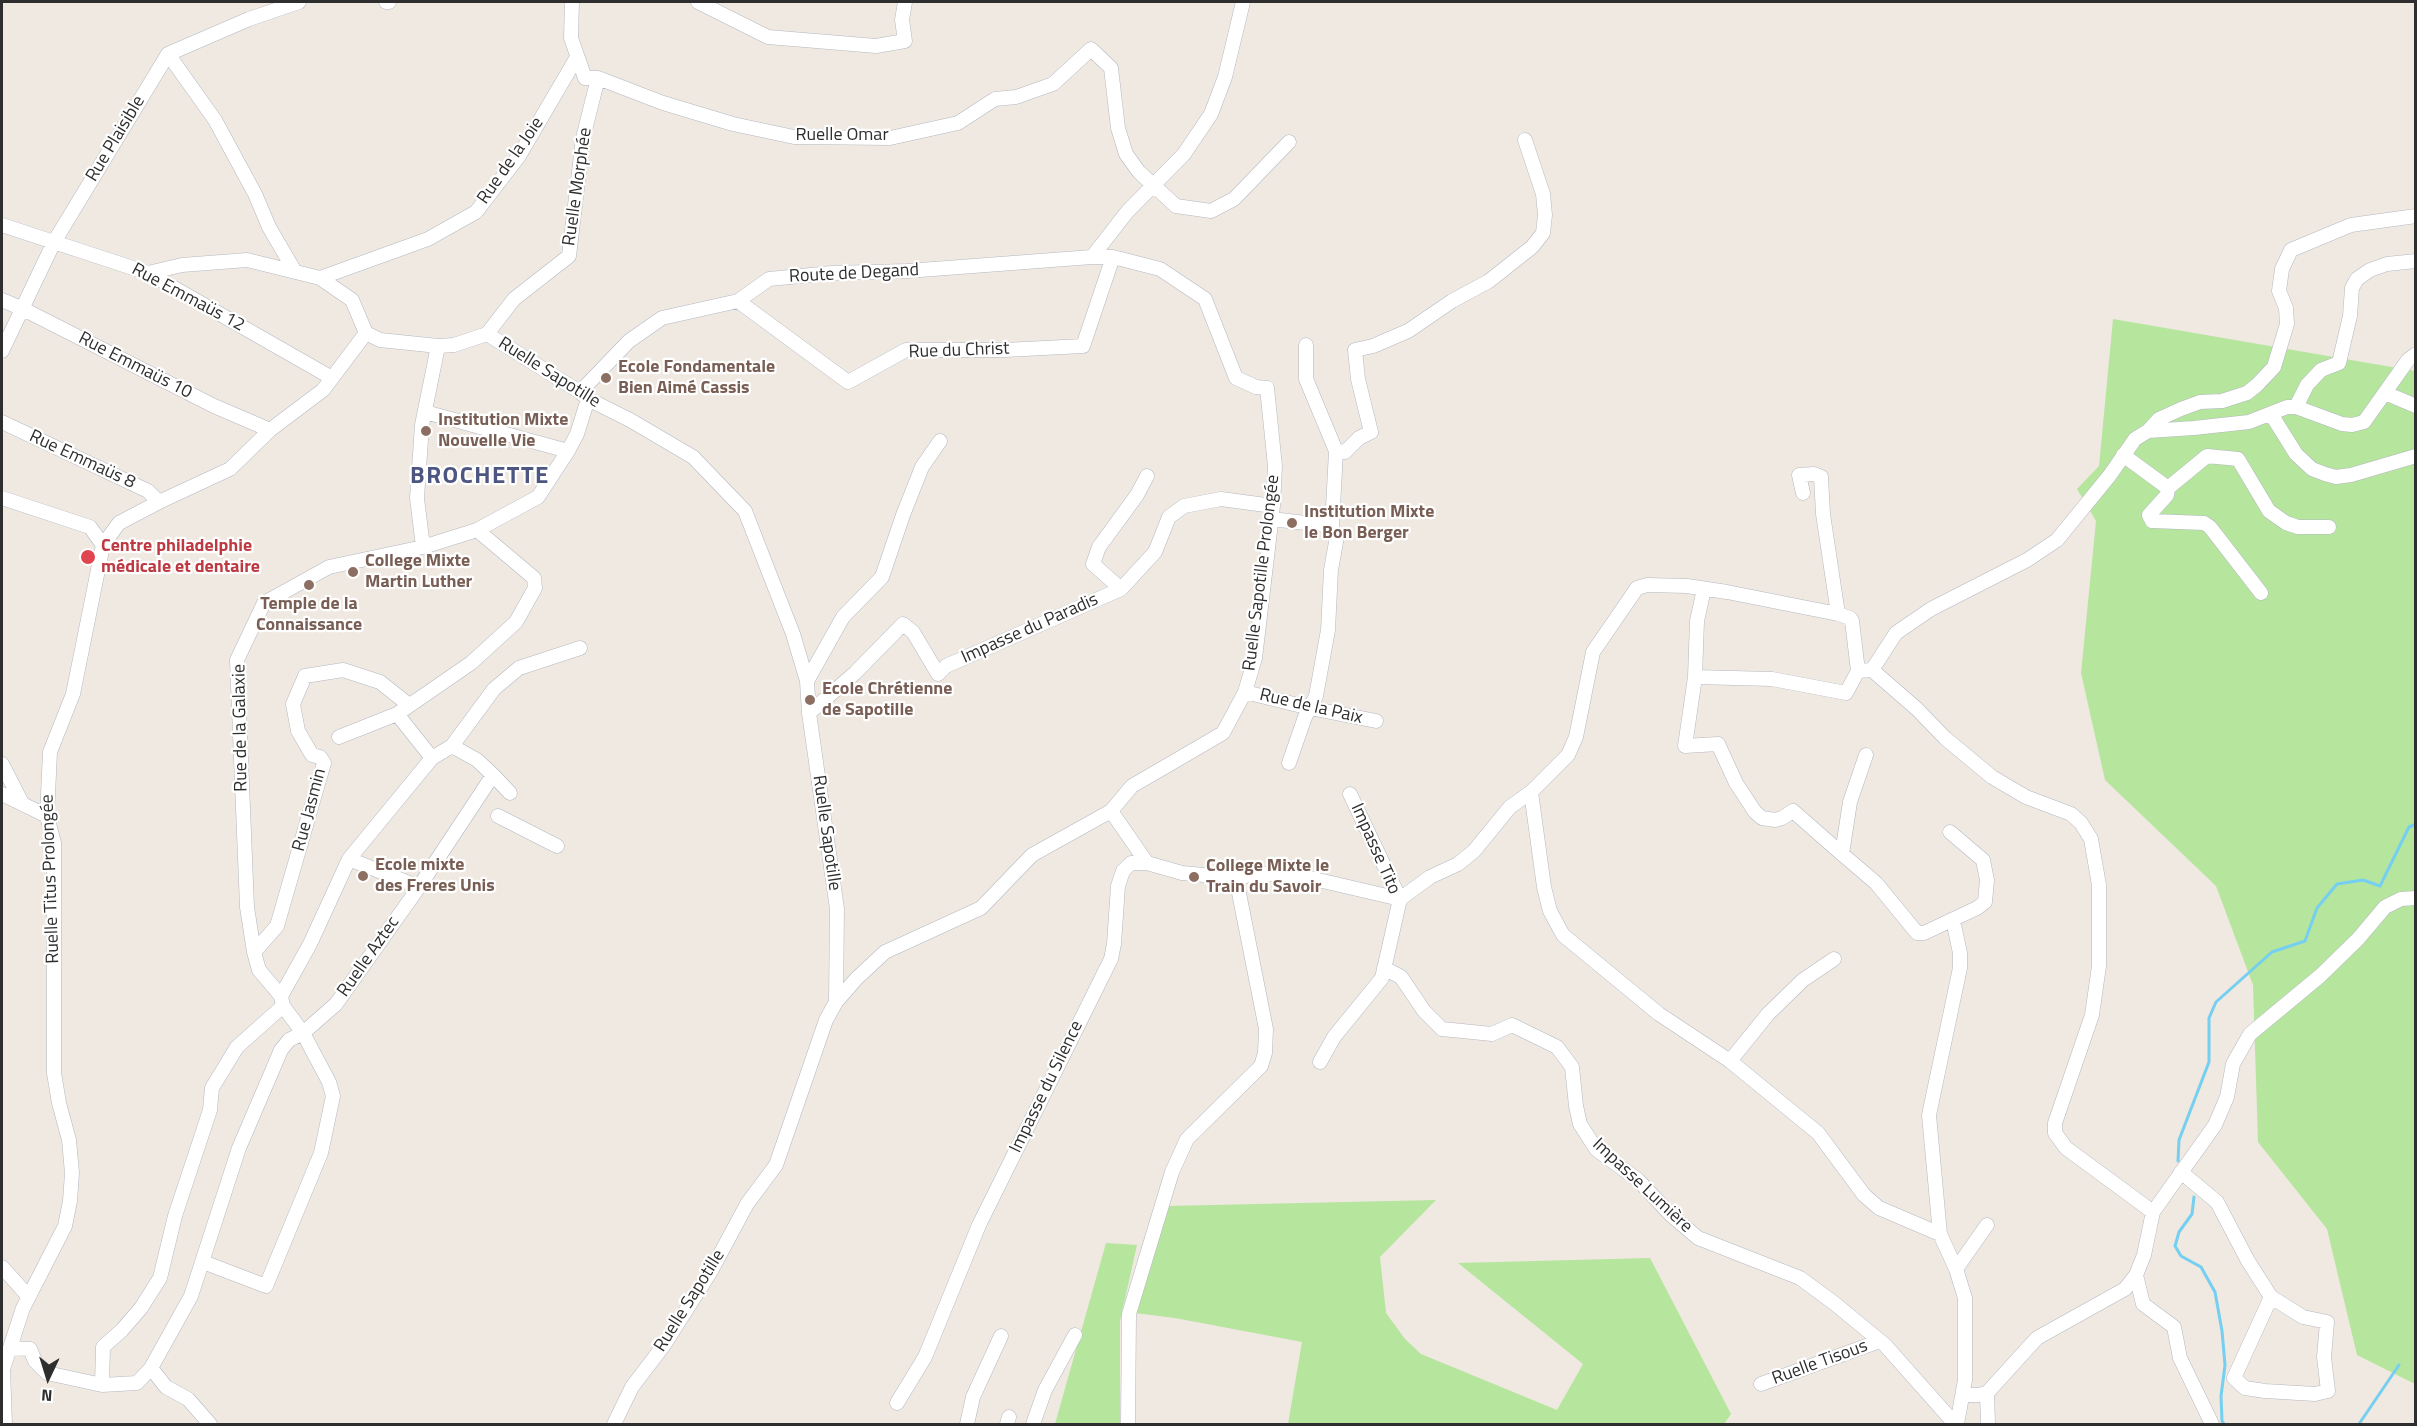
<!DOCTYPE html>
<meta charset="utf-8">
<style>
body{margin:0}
#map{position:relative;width:2417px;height:1426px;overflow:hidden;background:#efe9e1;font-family:"Titillium Web",sans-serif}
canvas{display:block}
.frame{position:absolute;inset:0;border:3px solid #2e2e2e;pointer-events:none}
.north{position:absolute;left:18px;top:1348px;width:60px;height:60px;-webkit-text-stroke:4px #fff;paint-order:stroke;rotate:184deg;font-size:16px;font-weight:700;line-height:24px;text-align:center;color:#2e2e2e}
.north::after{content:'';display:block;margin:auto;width:21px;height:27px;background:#2e2e2e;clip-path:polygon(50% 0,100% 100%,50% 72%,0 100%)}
</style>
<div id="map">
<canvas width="2417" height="1426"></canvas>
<div class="frame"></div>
<div class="north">N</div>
</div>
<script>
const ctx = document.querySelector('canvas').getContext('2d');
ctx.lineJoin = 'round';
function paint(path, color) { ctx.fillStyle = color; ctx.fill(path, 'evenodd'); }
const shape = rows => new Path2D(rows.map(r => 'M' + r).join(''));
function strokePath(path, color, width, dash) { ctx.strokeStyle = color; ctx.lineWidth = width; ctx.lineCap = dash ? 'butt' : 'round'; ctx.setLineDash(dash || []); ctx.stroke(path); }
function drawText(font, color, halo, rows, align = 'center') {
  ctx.font = font + ' "Titillium Web",sans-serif'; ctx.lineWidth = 4.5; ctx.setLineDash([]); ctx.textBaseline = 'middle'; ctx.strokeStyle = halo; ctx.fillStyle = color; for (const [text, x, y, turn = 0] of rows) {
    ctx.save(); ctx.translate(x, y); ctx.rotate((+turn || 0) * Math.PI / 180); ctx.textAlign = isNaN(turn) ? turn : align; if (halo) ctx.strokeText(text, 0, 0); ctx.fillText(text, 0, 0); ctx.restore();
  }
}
paint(shape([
 [2113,319,2415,371,2415,1384,2357,1355,2327,1229,2258,1142,2253,985,2216,886,2105,780,2081,673,2096,521,2077,489,2099,466],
 [1436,1200,1380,1257,1386,1313,1405,1339,1421,1354,1557,1410,1583,1364,1458,1263,1650,1258,1731,1414,1724,1424,1288,1424,1302,1342,1175,1318,1135,1313,1167,1206],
 [1106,1243,1137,1245,1120,1321,1120,1424,1055,1424]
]), '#b6e59e');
strokePath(shape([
 [2178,1161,2179,1140,2209,1062,2209,1018,2216,1002,2272,952,2305,941,2317,908,2337,884,2363,880,2380,886,2409,827,2416,824],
 [2194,1197,2192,1214,2179,1232,2175,1246,2181,1256,2201,1267,2215,1292,2222,1331,2225,1365,2221,1396,2222,1421,2224,1424],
 [2359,1424,2399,1365]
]), '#75cff0', 3);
const street = shape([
 [386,2,389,2],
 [572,2,571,38,585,78,598,78,663,103,733,124,794,137,890,138,958,123,995,99,1016,97,1053,84,1091,49,1111,68,1118,128,1126,154,1139,172,1176,206,1211,211,1234,199,1289,142],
 [698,2,768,37,876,46,905,41,902,20,905,2],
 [168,54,215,120,255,194,269,227,294,270],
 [2,225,148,273,332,378],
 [1092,257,1127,212,1184,154,1211,114,1225,77,1243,2],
 [148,273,182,265,247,260,320,278,352,300,366,333,380,340,438,346,454,345,487,334],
 [320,278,428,239,476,212,519,156,577,57],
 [2,300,23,309,214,406,270,430],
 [738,301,848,382,906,350,1005,350,1083,346,1113,257],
 [487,334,580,392,588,399,630,420,693,457,745,511,793,634,807,681,809,713,837,909,836,1002,826,1020,776,1165,747,1204,711,1271,664,1345,632,1387,614,1424],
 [487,334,514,299,569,256,583,138,598,78],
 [2,351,54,242,168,54,249,19,299,2],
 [580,392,629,341,662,318,738,301,769,279,832,273,907,271,1092,257,1113,257,1160,269,1205,299,1236,378,1256,387,1267,388,1275,466,1273,506,1255,658,1245,692,1223,733,1132,786,1111,811,1032,855,981,908,885,952,856,979,836,1002],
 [2385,393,2416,406],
 [2296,407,2307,385,2321,370,2339,363,2350,316,2352,288,2357,279,2370,270,2387,264,2416,261],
 [425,412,568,451],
 [2271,414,2296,454,2312,469,2325,474,2336,477,2351,475,2416,456],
 [2,422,148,491,159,502],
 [2148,431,2159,419,2181,409,2200,402,2222,401,2247,393,2257,385,2274,367,2287,324,2286,308,2279,291,2282,269,2291,250,2351,225,2416,216],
 [1336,451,1345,452,1359,438,1371,432,1358,379,1355,350,1373,346,1408,331,1452,301,1489,281,1532,247,1543,233,1545,215,1543,194,1525,140],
 [2123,455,2168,488,2207,456,2238,459,2269,511,2286,523,2298,527,2329,527],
 [2168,488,2167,495,2149,515,2152,521,2204,523,2210,527,2261,593],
 [1803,493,1799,475,1814,474,1821,477,1823,514,1838,614],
 [2,498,90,527,103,545],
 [1271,519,1332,526],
 [423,547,417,498,422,425,438,346],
 [1121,589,1093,564,1099,547,1137,495,1147,476],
 [1704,589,1697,621,1695,677,1685,746,1718,744,1736,783,1755,812,1762,818,1775,820,1782,818,1793,811,1842,854],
 [1872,670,1896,633,1931,609,2027,560,2057,540,2110,475,2135,439,2148,431,2194,428,2249,422,2287,407,2296,407,2342,424,2352,425,2364,422,2408,360,2416,354],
 [1858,671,1872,670,1917,709,1945,738,1992,777,2026,797,2071,814,2081,823,2091,839,2099,885,2099,966,2092,1015,2055,1123,2055,1133,2066,1148,2153,1212],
 [807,681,843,617,882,577,903,515,922,467,940,441],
 [1245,692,1310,708,1376,721],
 [809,713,855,673,903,624,913,632,938,674,946,666,1121,589,1155,552,1169,517,1184,506,1221,499,1273,506],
 [397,714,432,758],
 [339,737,397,714,471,663,516,622,535,588,534,578,477,530],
 [452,746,477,760,493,775],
 [1866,755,1850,802,1842,854,1876,883,1917,933,1924,933,1977,908,1985,902,1987,880,1983,860,1950,832],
 [1289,763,1305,717,1316,696,1328,630,1331,570,1336,542,1332,526,1336,451,1306,379,1306,345],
 [2,764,22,803],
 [1531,792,1544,887,1550,911,1563,935,1659,1014,1730,1061,1818,1133,1864,1195,1879,1208,1940,1234],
 [510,793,493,775,419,887,336,1004,303,1033,283,1006,281,996,259,970,254,952,247,907,237,660,264,603,329,567,423,547,477,530,538,497,568,451,577,434,588,399],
 [2,794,47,816],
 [1111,811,1147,863],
 [498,816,557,846],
 [349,859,419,887],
 [1953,920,1960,953,1960,968,1929,1115,1940,1234,1956,1269,1965,1298,1965,1380,1957,1424],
 [254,952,277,926,324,763,320,757,312,755,298,731,293,704,305,676,343,670,380,682,409,705],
 [1384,968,1401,977,1424,1011,1442,1029,1492,1034,1512,1025,1557,1047,1572,1067,1576,1106,1580,1124,1596,1149,1638,1180,1671,1215,1698,1238,1800,1278,1834,1303,1885,1345,1955,1424],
 [281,996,310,944,349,859,432,758,452,746,494,689,519,668,580,648],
 [1730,1061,1768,1014,1803,980,1834,959],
 [1320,1062,1334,1037,1382,978,1400,899,1350,794],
 [2181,1172,2217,1202,2248,1261,2271,1297,2303,1317,2327,1322,2324,1357,2328,1391,2315,1394,2265,1391,2245,1388,2234,1378,2271,1297],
 [2,1267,29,1297],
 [1956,1269,1987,1225],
 [2136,1275,2143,1304,2174,1327,2180,1358,2212,1424],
 [10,1348,30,1349,35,1361,47,1373,102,1385,137,1383,151,1368,166,1387,188,1399,210,1424],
 [151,1368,191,1296,239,1148,281,1050,289,1040,303,1033,329,1082,333,1096,321,1153,266,1286,203,1262],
 [1761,1384,1880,1341],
 [102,1385,103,1347,122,1330,141,1308,160,1278,175,1216,210,1110,212,1088,237,1047,283,1006],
 [1987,1393,1988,1424],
 [1963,1395,1978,1395,1987,1393,2037,1338,2125,1289,2136,1275,2144,1255,2153,1212,2215,1125,2227,1097,2233,1064,2250,1034,2320,976,2358,939,2385,907,2401,899,2416,898],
 [897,1403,925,1357,979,1225,1111,959,1114,944,1118,886,1123,871,1131,863,1147,863,1182,873,1236,878,1256,874,1297,875,1400,899,1430,877,1458,864,1474,851,1510,807,1531,792,1568,755,1576,737,1593,652,1637,588,1647,585,1687,586,1727,592,1838,614,1850,618,1852,621,1858,671,1846,693,1772,679,1695,677],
 [5,1424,3,1369,23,1308,65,1226,70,1201,72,1173,69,1140,59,1103,54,1073,54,843,47,816,50,752,73,694,103,545,119,523,159,502,230,469,270,430,323,390,366,333],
 [967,1424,973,1397,1001,1336],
 [1007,1424,1009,1417],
 [1033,1424,1045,1390,1075,1335],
 [1128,1424,1129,1314,1172,1172,1187,1139,1261,1066,1265,1053,1266,1029,1236,878]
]);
strokePath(street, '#b4b7c1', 15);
strokePath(street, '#fff', 14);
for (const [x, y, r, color] of [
 [606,378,6,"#8d6e63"],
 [426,431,6,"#8d6e63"],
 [1292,523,6,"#8d6e63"],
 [88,557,8,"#e0444e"],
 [353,572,6,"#8d6e63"],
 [309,585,6,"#8d6e63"],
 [810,700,6,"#8d6e63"],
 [363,876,6,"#8d6e63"],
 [1194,877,6,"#8d6e63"]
]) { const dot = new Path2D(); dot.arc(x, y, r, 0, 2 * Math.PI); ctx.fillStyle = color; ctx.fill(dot); strokePath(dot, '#fff', 2); }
drawText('18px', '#2e2e2e', '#fff', [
 ["Ruelle Omar",842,136],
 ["Rue Plaisible",116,139,-59],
 ["Rue de la Joie",511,161,-55],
 ["Ruelle Morphée",578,187,-82],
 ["Route de Degand",854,274,-3],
 ["Rue Emmaüs 12",188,298,28],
 ["Rue du Christ",959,351,-2],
 ["Rue Emmaüs 10",135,366,27],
 ["Ruelle Sapotille",549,373,32],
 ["Rue Emmaüs 8",82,460,25],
 ["Ruelle Sapotille Prolongée",1262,573,-83],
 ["Impasse du Paradis",1030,629,-24],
 ["Rue de la Paix",1311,707,13],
 ["Rue de la Galaxie",241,728,-91],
 ["Rue Jasmin",310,810,-75],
 ["Ruelle Sapotille",826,833,82],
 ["Impasse Tito",1375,849,66],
 ["Ruelle Titus Prolongée",51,879,-92],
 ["Ruelle Aztec",369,957,-55],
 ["Impasse du Silence",1047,1087,-64],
 ["Impasse Lumière",1642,1186,43],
 ["Ruelle Sapotille",690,1301,-58],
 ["Ruelle Tisous",1820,1363,-20]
]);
drawText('bold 18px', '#785e54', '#fff', [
 ["Ecole Fondamentale",618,368],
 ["Bien Aimé Cassis",618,389],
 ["Institution Mixte",438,421],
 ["Nouvelle Vie",438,442],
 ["Institution Mixte",1304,513],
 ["le Bon Berger",1304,534],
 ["College Mixte",365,562],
 ["Martin Luther",365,583],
 ["Temple de la",309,605,"center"],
 ["Connaissance",309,626,"center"],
 ["Ecole Chrétienne",822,690],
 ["de Sapotille",822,711],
 ["Ecole mixte",375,866],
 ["des Freres Unis",375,887],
 ["College Mixte le",1206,867],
 ["Train du Savoir",1206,888]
], 'left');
drawText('bold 18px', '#be3a42', '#fff', [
 ["Centre philadelphie",101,547],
 ["médicale et dentaire",101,568]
], 'left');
ctx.letterSpacing = '1.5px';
drawText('bold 24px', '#4d5680', '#fff', [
 ["BROCHETTE",480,477]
]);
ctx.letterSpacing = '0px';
</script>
